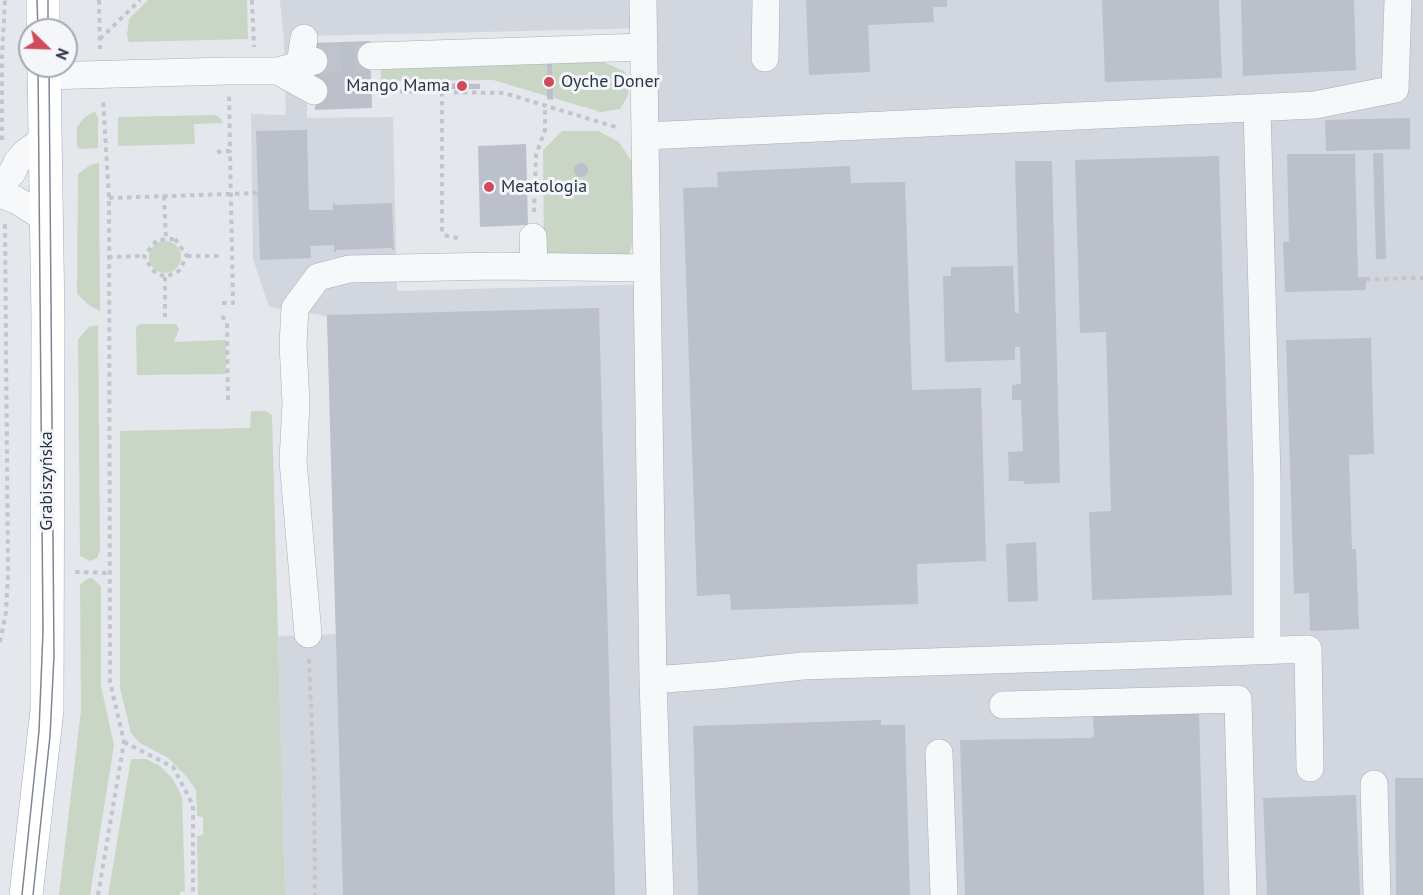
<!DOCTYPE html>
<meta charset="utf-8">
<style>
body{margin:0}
#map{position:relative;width:1423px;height:895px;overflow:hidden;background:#e4e7ec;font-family:"PT Sans",sans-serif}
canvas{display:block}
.north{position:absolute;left:18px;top:18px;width:60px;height:60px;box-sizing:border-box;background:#f4f6f9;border:2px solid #a4a8b1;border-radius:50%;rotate:113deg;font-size:16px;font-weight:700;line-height:24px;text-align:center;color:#2b3445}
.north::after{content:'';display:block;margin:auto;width:21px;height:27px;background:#d1495b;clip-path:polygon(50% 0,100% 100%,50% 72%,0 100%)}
</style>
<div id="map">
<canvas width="1423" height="895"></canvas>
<div class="north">N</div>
</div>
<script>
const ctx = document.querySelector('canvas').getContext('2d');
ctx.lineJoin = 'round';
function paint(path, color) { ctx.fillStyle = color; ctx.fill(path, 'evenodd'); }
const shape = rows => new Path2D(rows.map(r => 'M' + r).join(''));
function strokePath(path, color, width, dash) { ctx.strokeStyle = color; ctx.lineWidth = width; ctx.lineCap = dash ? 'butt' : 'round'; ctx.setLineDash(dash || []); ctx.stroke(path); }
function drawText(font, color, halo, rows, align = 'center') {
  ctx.font = font + ' "PT Sans",sans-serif'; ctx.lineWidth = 6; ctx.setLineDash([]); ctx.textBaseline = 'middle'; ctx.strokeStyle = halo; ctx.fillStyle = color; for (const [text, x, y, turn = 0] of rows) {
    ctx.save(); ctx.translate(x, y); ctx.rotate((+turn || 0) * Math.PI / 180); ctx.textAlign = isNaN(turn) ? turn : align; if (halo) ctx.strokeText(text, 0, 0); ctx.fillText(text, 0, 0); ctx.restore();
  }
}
paint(shape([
 [280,0,1423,0,1423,895,285,895,278,636,336,634,327,316,269,307,253,259,251,114,286,115,284,42],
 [652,28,658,284,397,291,393,117,307,118,306,36]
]), '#d2d6de');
paint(shape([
 [148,0,247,0,248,39,129,42,127,35,129,19],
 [601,61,624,71,629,80,628,96,620,109,601,112,493,80,381,81,381,66],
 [95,111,98,118,98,148,80,149,77,146,77,127,84,118],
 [215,115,220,118,223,123,194,124,195,144,118,146,118,117],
 [562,131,598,131,619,142,632,162,632,245,628,258,557,262,544,251,543,150],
 [99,163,100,311,90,306,77,294,78,174,90,165],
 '149 257a16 16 0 1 1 32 0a16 16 0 1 1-32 0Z',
 [141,324,176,324,179,329,174,342,226,340,226,374,137,375,136,327],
 [98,325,100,550,97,558,90,561,80,556,78,339,89,327],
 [251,411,266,411,272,415,285,895,198,895,197,836,203,835,203,817,197,816,196,790,186,776,168,758,140,743,131,733,120,688,120,431,250,428],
 [92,578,101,586,101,686,114,745,90,895,59,895,81,710,80,585,87,579],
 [131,759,146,759,160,766,173,779,182,797,185,891,180,892,180,895,108,895]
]), '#c9d6c5');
paint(shape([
 [806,0,947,0,947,7,933,7,934,22,868,25,870,72,809,75],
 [1102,0,1219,0,1222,78,1105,82],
 [1241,0,1354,0,1356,70,1243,76],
 [370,41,372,108,315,110,314,43],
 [547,64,552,64,553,100,547,99],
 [445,83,480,84,480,89,445,89],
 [1410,118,1410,149,1326,151,1325,120],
 [307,130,309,210,333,210,333,203,335,203,335,205,392,203,394,250,392,250,392,248,336,250,336,252,334,252,334,245,310,246,311,258,260,260,256,131],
 [526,144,528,225,480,227,478,146],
 [1373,153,1383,153,1386,259,1376,259],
 [1287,154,1355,154,1358,277,1366,277,1366,290,1285,292,1283,242,1289,242],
 [1219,156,1232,595,1092,600,1089,512,1111,511,1106,332,1080,333,1075,160],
 [1015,161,1052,161,1060,483,1024,484,1024,481,1009,481,1008,452,1023,451,1021,400,1012,400,1012,385,1021,384,1020,347,1015,347,1015,360,945,362,943,276,951,276,951,267,1013,266,1015,313,1019,313],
 '574 170a7 7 0 1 1 14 0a7 7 0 1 1-14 0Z',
 [850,166,851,183,905,182,912,390,981,388,986,561,917,564,918,604,731,610,730,594,697,596,683,188,718,187,717,172],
 [599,308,615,895,343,895,327,315],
 [1371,338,1374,454,1349,455,1352,549,1356,549,1359,629,1310,631,1309,593,1294,594,1286,340],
 [1036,542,1038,601,1008,602,1006,544],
 [1199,711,1204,895,965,895,960,740,1092,738,1092,737,1094,736,1093,713],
 [881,720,881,725,905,725,910,895,698,895,693,726],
 [1395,778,1423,778,1423,895,1396,895],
 [1356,795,1360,895,1267,895,1263,798]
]), '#bbc0ca');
strokePath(shape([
 [314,61,371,56]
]), '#bfc3cb', 27, [27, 14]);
const minor = shape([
 [643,0,653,680,660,895],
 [371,56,644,47],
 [765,58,766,0],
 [300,65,304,38],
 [278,71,314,61],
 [44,76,228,71,278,71,314,91],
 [1257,108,1267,477,1267,650],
 [645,136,1315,105,1395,89,1398,0],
 [0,185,12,173,17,162,25,153,45,138],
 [0,194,16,200,45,218],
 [533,237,534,267],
 [308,634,293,461,296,403,293,344,295,308,318,277,349,269,496,266,647,268],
 [653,680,719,675,802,666,1119,656,1308,649,1310,768],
 [1003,705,1238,699,1243,895],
 [939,753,944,895],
 [1374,784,1377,895]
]);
const major = shape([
 [43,0,43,30],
 [26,895,47,710,48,320,44,66]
]);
strokePath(minor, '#a9aeb7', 28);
strokePath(major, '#a3abb8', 34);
strokePath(shape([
 [99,0,100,49],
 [252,0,254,47],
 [100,39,140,0],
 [373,91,504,93,619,128],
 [442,92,442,232,447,236,458,238],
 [2,140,2,56,5,0],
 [217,152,230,151,229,95],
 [164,196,166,239],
 [109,198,258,193],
 [534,212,536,155,545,130,545,106],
 [175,239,187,256,179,271,165,277,152,270,144,256,157,240,175,239],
 [187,256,221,256],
 [108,257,144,256],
 [165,277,165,317],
 [1366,279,1423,278],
 [222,303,233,303,230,151],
 [222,316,227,323,228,403],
 [77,574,77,572,110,573],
 [0,642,6,612,8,575,5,224],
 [309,659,314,780,315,895],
 [124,742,173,767,193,805,193,895],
 [98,895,124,742,110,682,109,198,103,99]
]), '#c2c5cb', 4, [4.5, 4.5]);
strokePath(minor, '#f7f8fa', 27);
strokePath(major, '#fff', 33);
strokePath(shape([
 [37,0,38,30],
 [48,0,48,30],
 [22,895,39,731,43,631,38,66],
 [33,895,50,736,54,656,49,66]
]), '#7d8696', 1.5);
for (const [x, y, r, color] of [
 [549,82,6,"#d1495b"],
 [462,86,6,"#d1495b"],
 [489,187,6,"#d1495b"]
]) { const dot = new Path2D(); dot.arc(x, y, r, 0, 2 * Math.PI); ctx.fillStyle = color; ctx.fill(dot); strokePath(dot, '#f4f6f9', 2); }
drawText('18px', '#2b3445', '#f4f6f9', [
 ["Oyche Doner",561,82],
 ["Mango Mama",450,86,"right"],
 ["Meatologia",501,187]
], 'left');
drawText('18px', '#2b3445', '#f4f6f9', [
 ["Grabiszyńska",47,481,-90]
]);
</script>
